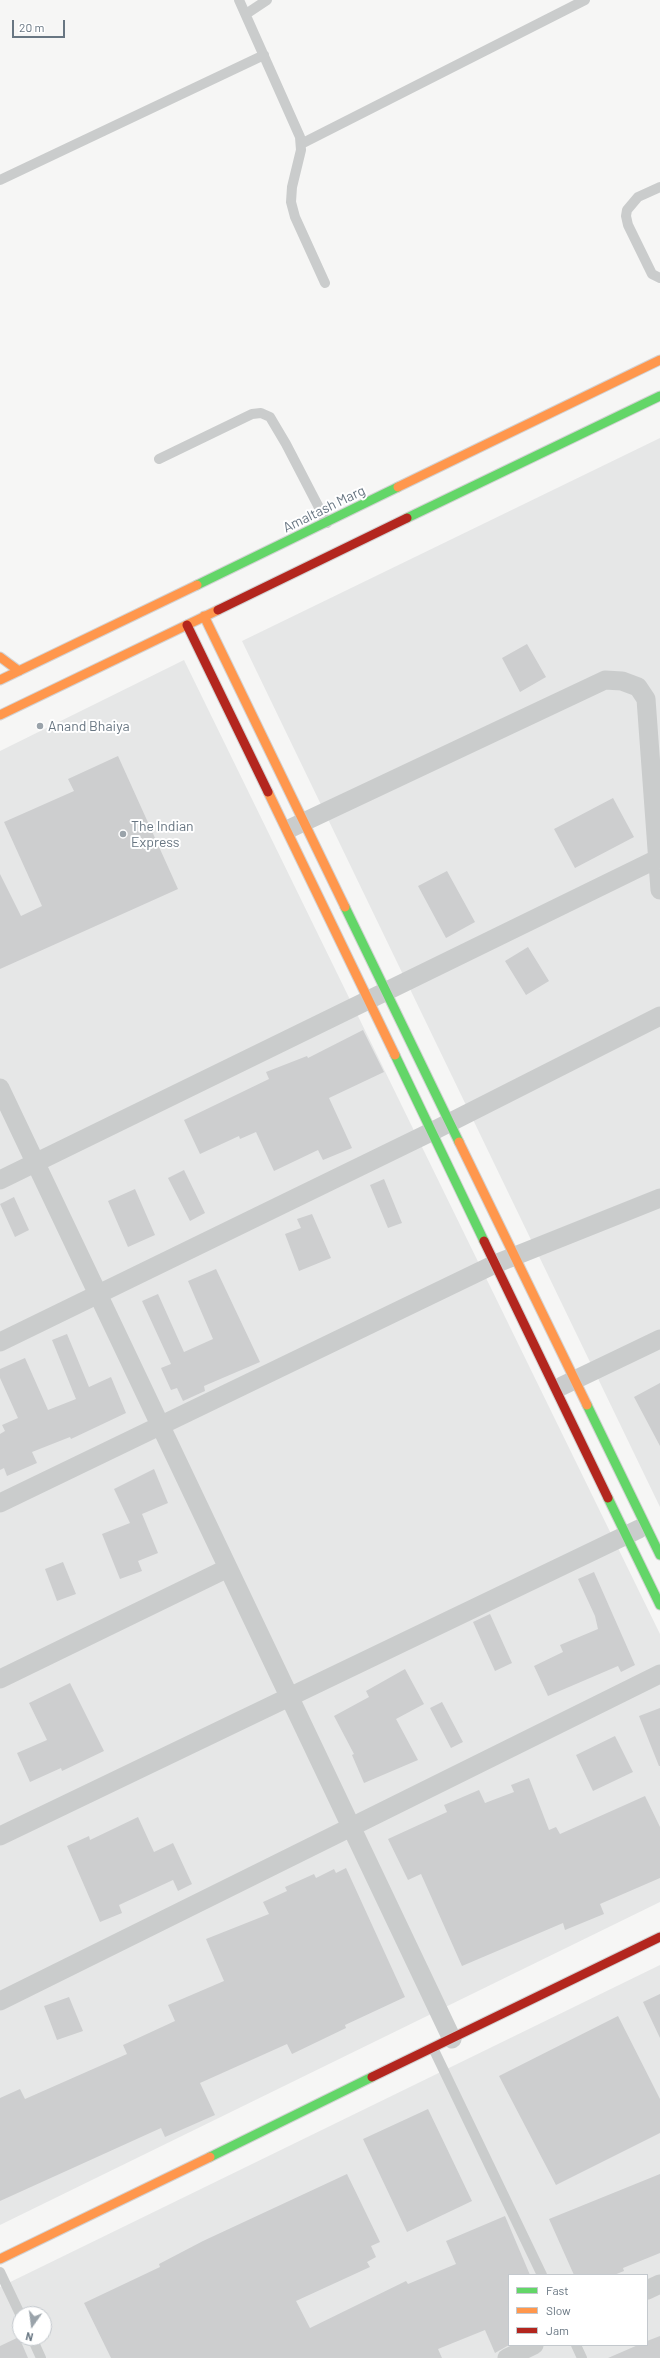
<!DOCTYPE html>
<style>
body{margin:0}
#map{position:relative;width:660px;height:2358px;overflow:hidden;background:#f6f6f5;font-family:Barlow,sans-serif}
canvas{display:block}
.legend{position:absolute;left:508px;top:2274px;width:140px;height:72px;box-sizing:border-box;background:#fff;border:1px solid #c3c8cd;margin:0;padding:5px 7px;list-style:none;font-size:12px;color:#687682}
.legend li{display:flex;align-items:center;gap:8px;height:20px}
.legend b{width:20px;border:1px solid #c3c8cd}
.north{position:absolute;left:12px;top:2306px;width:40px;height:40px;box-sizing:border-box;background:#fff;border:1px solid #c3c8cd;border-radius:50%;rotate:194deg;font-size:11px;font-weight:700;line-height:16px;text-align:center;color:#687682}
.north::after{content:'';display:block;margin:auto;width:14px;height:18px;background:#9aa3aa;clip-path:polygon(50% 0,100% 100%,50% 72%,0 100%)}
.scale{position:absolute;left:12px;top:20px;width:53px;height:18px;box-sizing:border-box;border:2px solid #687682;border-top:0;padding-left:5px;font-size:12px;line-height:14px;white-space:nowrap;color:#687682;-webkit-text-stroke:3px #fff;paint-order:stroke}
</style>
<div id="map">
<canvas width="660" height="2358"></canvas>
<ul class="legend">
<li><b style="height:5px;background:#63d668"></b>Fast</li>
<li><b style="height:5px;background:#ff974d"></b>Slow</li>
<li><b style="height:5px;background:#b3261e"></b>Jam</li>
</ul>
<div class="north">N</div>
<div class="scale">20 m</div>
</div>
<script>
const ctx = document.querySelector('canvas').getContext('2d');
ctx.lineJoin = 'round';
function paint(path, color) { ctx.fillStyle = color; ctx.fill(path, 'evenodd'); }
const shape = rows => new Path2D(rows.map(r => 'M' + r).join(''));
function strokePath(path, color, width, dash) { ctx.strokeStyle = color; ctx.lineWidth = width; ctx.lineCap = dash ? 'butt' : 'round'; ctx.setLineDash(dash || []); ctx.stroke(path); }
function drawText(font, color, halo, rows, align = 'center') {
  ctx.font = font + ' Barlow,sans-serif'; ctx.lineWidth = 4; ctx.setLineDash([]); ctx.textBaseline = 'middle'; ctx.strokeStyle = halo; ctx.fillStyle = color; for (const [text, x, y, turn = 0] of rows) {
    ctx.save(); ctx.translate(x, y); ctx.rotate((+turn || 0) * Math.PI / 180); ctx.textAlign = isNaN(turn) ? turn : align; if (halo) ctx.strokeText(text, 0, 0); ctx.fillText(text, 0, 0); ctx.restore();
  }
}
paint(shape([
 [660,438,660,1507,242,641],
 [184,660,660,1634,660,1902,0,2225,0,751],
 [660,1965,660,2358,0,2358,0,2287],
 [509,2275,647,2275,647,2345,509,2345],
 [20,2314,44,2314,44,2338,20,2338]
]), '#e6e7e7');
paint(shape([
 [527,644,546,677,520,692,502,658],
 [118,756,178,889,0,969,0,874,21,916,42,906,4,822,74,791,68,779],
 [613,798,634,837,575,868,554,829],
 [447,871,475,922,446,938,418,886],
 [528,947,549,981,526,995,505,961],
 [363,1030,384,1072,329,1098,352,1148,323,1160,318,1150,274,1171,256,1132,240,1139,239,1136,200,1154,184,1120,269,1079,266,1072,307,1056,308,1058],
 [184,1170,205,1213,190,1221,168,1178],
 [384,1179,402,1223,388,1228,370,1185],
 [135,1189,155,1235,128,1247,108,1201],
 [14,1197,29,1230,15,1237,0,1204],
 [312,1214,331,1258,299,1271,285,1234,301,1228,297,1219],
 [216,1269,260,1362,204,1386,205,1391,183,1401,177,1388,171,1390,161,1368,171,1364,142,1301,158,1294,184,1352,213,1339,188,1281],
 [67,1334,89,1387,111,1377,126,1413,71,1439,70,1437,32,1452,37,1463,7,1476,4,1468,0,1470,0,1434,5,1431,2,1425,18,1418,0,1378,0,1369,25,1358,48,1410,76,1399,52,1340],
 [660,1383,660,1446,634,1397],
 [154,1469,168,1503,142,1514,158,1553,138,1561,142,1571,120,1579,102,1534,130,1523,114,1489],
 [63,1562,76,1594,57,1601,45,1569],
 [594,1572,635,1665,621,1672,618,1666,548,1696,534,1666,563,1652,560,1645,598,1629,595,1616,578,1579],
 [490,1614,512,1663,495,1671,473,1622],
 [405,1669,424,1704,396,1719,418,1760,364,1783,352,1755,354,1754,334,1716,369,1697,366,1691],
 [70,1683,104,1751,62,1771,61,1768,30,1782,17,1753,47,1740,29,1703],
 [442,1702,463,1742,451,1748,430,1708],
 [660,1708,660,1766,659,1766,639,1716],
 [615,1736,633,1772,593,1791,576,1755],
 [529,1778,549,1830,556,1827,560,1834,645,1796,660,1827,660,1878,600,1904,604,1914,565,1930,563,1923,462,1966,421,1874,408,1880,388,1839,447,1812,444,1805,479,1790,485,1803,514,1792,511,1785],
 [138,1817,154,1852,173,1843,192,1884,178,1891,173,1880,119,1905,122,1913,100,1922,67,1846,89,1836,90,1840],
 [346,1868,405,1997,345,2025,346,2028,292,2054,287,2044,200,2083,215,2115,165,2137,161,2128,0,2201,0,2098,20,2089,25,2099,127,2054,123,2045,175,2021,168,2005,224,1981,206,1939,269,1914,263,1902,287,1891,285,1887,314,1874,316,1878,334,1869,336,1873],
 [660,1994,660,2038,643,2002],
 [69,1997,83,2031,57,2040,44,2006],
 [618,2016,660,2099,660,2133,556,2185,499,2076],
 [428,2109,472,2201,407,2232,363,2139],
 [347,2174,380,2242,371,2246,376,2257,367,2262,370,2267,296,2301,310,2328,406,2281,408,2284,456,2264,446,2241,505,2216,530,2275,509,2275,509,2345,495,2353,485,2330,438,2349,442,2358,111,2358,84,2303,160,2267,159,2264,203,2241],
 [660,2174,660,2253,623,2268,624,2271,614,2275,574,2275,549,2219],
 [660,2336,660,2358,608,2358,638,2345,647,2345,647,2341],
 [19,2337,28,2358,0,2358,0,2346]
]), '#cdcecf');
const fast = shape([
 [407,518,660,396],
 [197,585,398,487],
 [345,907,459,1142],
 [395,1055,484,1241],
 [587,1405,660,1555],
 [608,1498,660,1605],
 [210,2157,372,2077]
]);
const slow = shape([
 [398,487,660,360],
 [204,616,345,907],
 [0,657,19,671],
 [0,680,197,585],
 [0,715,218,610],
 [268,792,395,1055],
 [459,1142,587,1405],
 [0,2259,210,2157]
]);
const jam = shape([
 [218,610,407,518],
 [187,625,268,792],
 [484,1241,608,1498],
 [372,2077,660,1937]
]);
strokePath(fast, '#d2d2d3', 11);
strokePath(slow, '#d2d2d3', 11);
strokePath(jam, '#d2d2d3', 11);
strokePath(shape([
 [239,0,300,137,301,150,292,187,291,202,295,217,325,283],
 [246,14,267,0],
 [301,144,585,0],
 [0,180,264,55],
 [660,187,638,197,627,210,626,216,628,225,652,274,660,278],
 [159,459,252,414,261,413,270,417,286,444,327,523],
 [433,2048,542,2275],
 [0,2272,20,2314],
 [32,2338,41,2358],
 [576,2345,582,2358]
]), '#cacccc', 10);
strokePath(shape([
 [291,828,605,680,622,681,638,687,646,699,660,890],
 [0,1088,452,2039],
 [0,1180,657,859],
 [0,1342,431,1132,660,1016],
 [562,1386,660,1339],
 [0,1503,495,1264,660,1198],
 [0,1679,228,1568],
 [0,1836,639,1529],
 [0,2001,660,1674],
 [647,2290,660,2284],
 [507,2358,534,2345]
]), '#cacccc', 19);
strokePath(fast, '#63d668', 9);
strokePath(slow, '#ff974d', 9);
strokePath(jam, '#b3261e', 9);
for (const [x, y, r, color] of [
 [40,726,4,"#9aa3aa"],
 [123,834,4,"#9aa3aa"]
]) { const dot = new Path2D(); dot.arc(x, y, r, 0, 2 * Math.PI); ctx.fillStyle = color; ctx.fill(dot); strokePath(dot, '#fff', 1.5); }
drawText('14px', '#687682', '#fff', [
 ["Amaltash Marg",324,509,-26]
]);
drawText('14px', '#687682', '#fff', [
 ["Anand Bhaiya",48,726],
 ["The Indian",131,826],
 ["Express",131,842]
], 'left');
</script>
